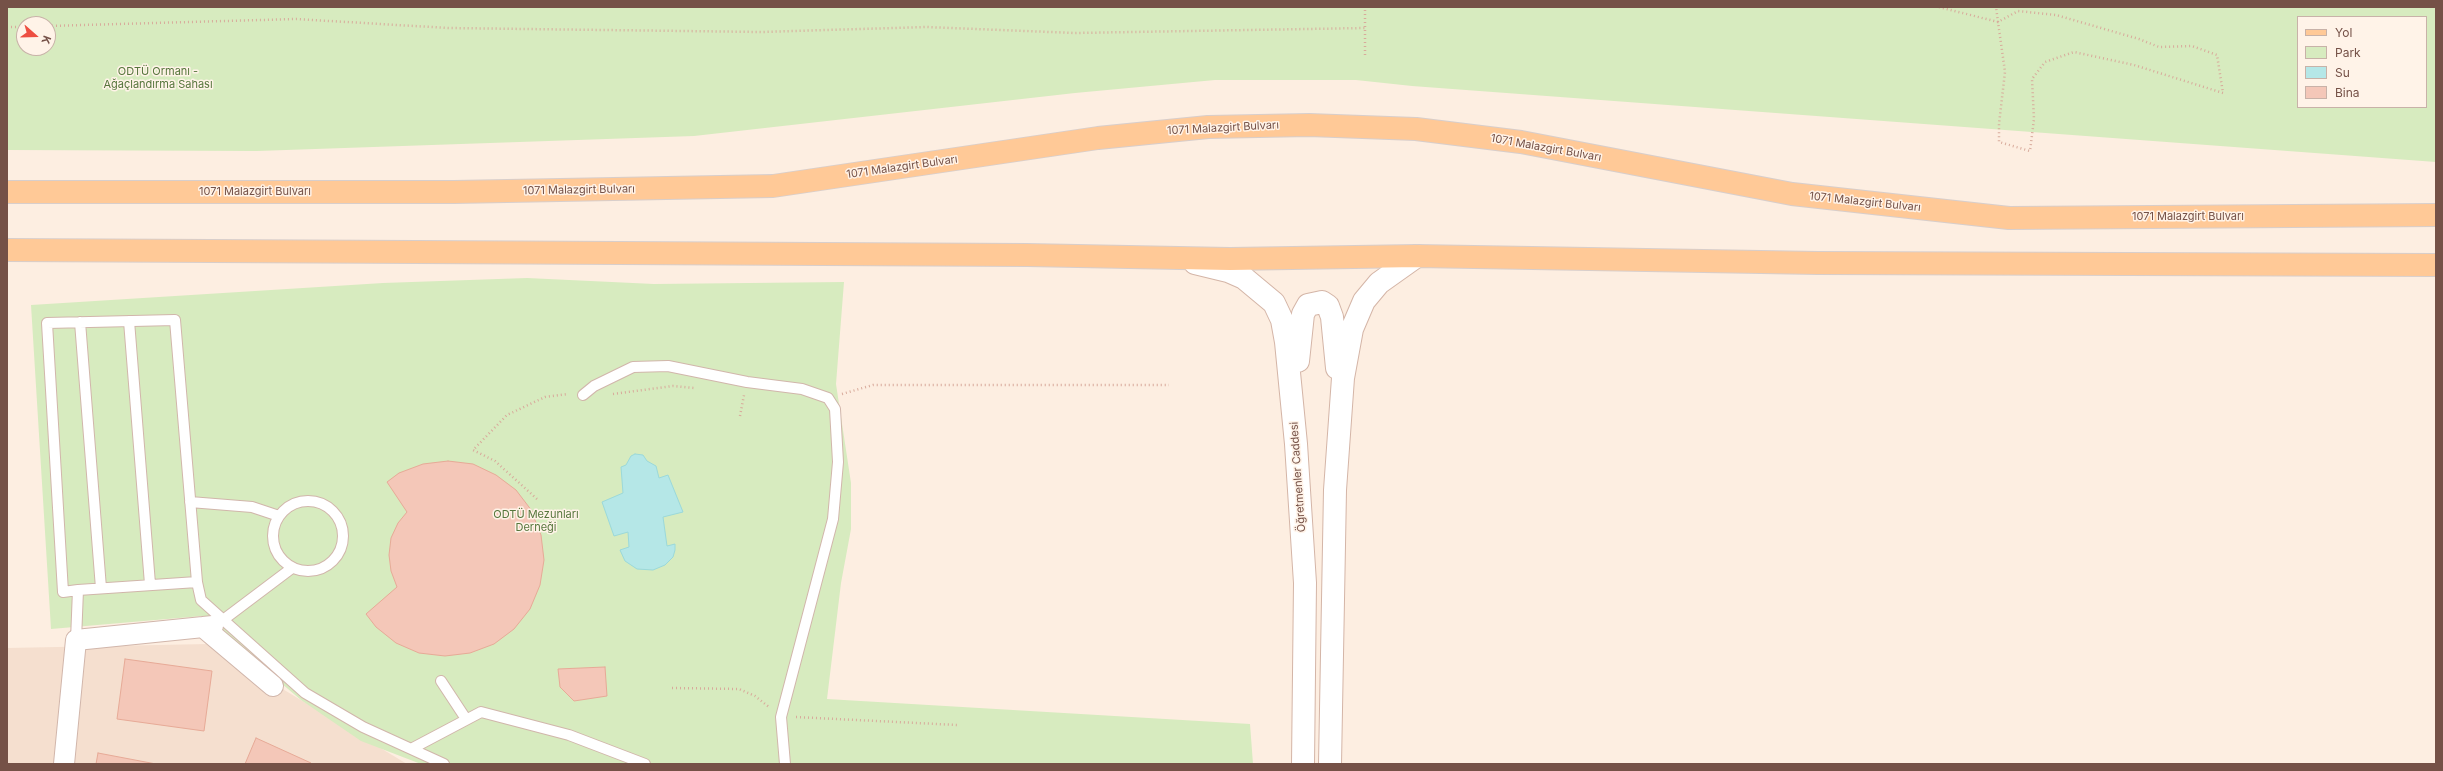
<!DOCTYPE html>
<meta charset="utf-8">
<style>
body{margin:0}
#map{position:relative;width:2443px;height:771px;overflow:hidden;background:#fdeee1;font-family:Inter,sans-serif}
canvas{display:block}
.frame{position:absolute;inset:0;border:8px solid #755147;pointer-events:none}
.legend{position:absolute;left:2297px;top:16px;width:130px;height:92px;box-sizing:border-box;background:#fff3e8;border:1px solid #c8b2a8;margin:0;padding:5px 7px;list-style:none;font-size:12px;color:#755147}
.legend li{display:flex;align-items:center;gap:8px;height:20px}
.legend b{width:20px;border:1px solid #c8b2a8}
.north{position:absolute;left:16px;top:16px;width:40px;height:40px;box-sizing:border-box;background:#fff3e8;border:1px solid #c8b2a8;border-radius:50%;rotate:110deg;font-size:11px;font-weight:700;line-height:16px;text-align:center;color:#755147}
.north::after{content:'';display:block;margin:auto;width:14px;height:18px;background:#ed4e41;clip-path:polygon(50% 0,100% 100%,50% 72%,0 100%)}
</style>
<div id="map">
<canvas width="2443" height="771"></canvas>
<div class="frame"></div>
<ul class="legend">
<li><b style="height:5px;background:#ffc997"></b>Yol</li>
<li><b style="height:11px;background:#d7ebbf"></b>Park</li>
<li><b style="height:11px;background:#b5e7e7"></b>Su</li>
<li><b style="height:11px;background:#f4c7b8"></b>Bina</li>
</ul>
<div class="north">K</div>
</div>
<script>
const ctx = document.querySelector('canvas').getContext('2d');
ctx.lineJoin = 'round';
function paint(path, color) { ctx.fillStyle = color; ctx.fill(path, 'evenodd'); }
const shape = rows => new Path2D(rows.map(r => 'M' + r).join(''));
function strokePath(path, color, width, dash) { ctx.strokeStyle = color; ctx.lineWidth = width; ctx.lineCap = dash ? 'butt' : 'round'; ctx.setLineDash(dash || []); ctx.stroke(path); }
function drawText(font, color, halo, rows, align = 'center') {
  ctx.font = font + ' Inter,sans-serif'; ctx.lineWidth = 3; ctx.setLineDash([]); ctx.textBaseline = 'middle'; ctx.strokeStyle = halo; ctx.fillStyle = color; for (const [text, x, y, turn = 0] of rows) {
    ctx.save(); ctx.translate(x, y); ctx.rotate((+turn || 0) * Math.PI / 180); ctx.textAlign = isNaN(turn) ? turn : align; if (halo) ctx.strokeText(text, 0, 0); ctx.fillText(text, 0, 0); ctx.restore();
  }
}
paint(shape([
 [208,644,407,764,7,764,7,648]
]), '#f5dfcf');
paint(shape([
 [7,7,2436,7,2436,162,1412,86,1356,80,1215,80,1075,93,694,136,257,151,7,150],
 [2298,17,2426,17,2426,107,2298,107],
 [24,24,48,24,48,48,24,48],
 [527,278,654,284,844,282,836,384,851,483,851,529,841,583,827,699,1250,724,1253,764,421,764,361,741,301,700,202,616,51,629,31,305,383,283]
]), '#d7ebbf');
const water = shape([
 [635,454,643,455,647,461,656,466,659,478,668,475,683,512,663,517,667,546,675,544,675,550,673,557,665,565,653,570,637,569,625,561,620,550,629,547,628,532,614,536,602,502,623,493,621,467,626,465,631,456,635,454]
]);
paint(water, '#b5e7e7');
strokePath(water, '#9bd9da', 1);
const building = shape([
 [448,461,473,464,496,475,516,490,532,511,535,520,541,535,544,560,540,585,530,609,514,629,494,644,470,653,445,656,419,653,396,643,376,627,366,614,397,587,391,571,389,555,391,538,398,523,407,512,387,482,399,473,423,464,448,461],
 [125,659,212,671,204,731,117,719,125,659],
 [605,667,607,696,574,701,560,687,558,669,605,667],
 [256,738,311,763,311,764,245,764,256,738],
 [98,753,156,764,96,764,98,753]
]);
paint(building, '#f4c7b8');
strokePath(building, '#e7aa97', 1);
const lane = shape([
 [129,321,150,584],
 [80,322,101,588],
 [583,395,594,386,633,367,668,366,747,382,802,389,828,398,835,409,838,462,833,519,781,717,785,764],
 '273 536a35 35 0 1 1 70 0a35 35 0 1 1-70 0Z',
 [190,502,252,507,279,516],
 [78,590,63,592,47,323,175,320,197,582,201,600,305,693,363,727,444,764],
 [219,623,292,568],
 [76,640,78,590,197,582],
 [441,681,466,719],
 [411,749,481,712,569,735,645,764]
]);
const street = shape([
 [203,627,273,686],
 [64,764,76,640,213,626]
]);
const secondary = shape([
 [1195,263,1228,271,1244,278,1274,303,1282,320,1286,342,1296,444,1305,583,1303,764],
 [1298,361,1303,314,1308,305,1322,302,1328,306,1332,317,1337,368],
 [1330,764,1335,490,1343,378,1352,329,1364,301,1379,283,1417,256]
]);
const primary = shape([
 [7,192,454,192,773,186,1098,138,1208,127,1309,125,1416,129,1521,142,1792,194,2009,218,2436,215],
 [7,250,1027,255,1230,259,1417,256,1818,263,2436,265]
]);
strokePath(lane, '#d1b6ab', 12);
strokePath(street, '#d1b6ab', 22);
strokePath(secondary, '#d4b5a7', 24);
strokePath(primary, '#d8cecb', 24);
strokePath(shape([
 [1939,7,1998,22,2005,72,1999,124,1999,142,2030,151,2034,119,2032,79,2045,62,2074,52,2134,65,2223,93,2217,55,2192,46,2159,47,2139,39,2056,15,2018,11,1998,22,1996,7],
 [48,26,296,19,448,28,761,32,926,27,1075,33,1365,28],
 [7,27,24,27],
 [1365,55,1365,7],
 [613,394,673,386,694,388],
 [842,394,873,385,1169,385],
 [740,416,744,395],
 [537,499,495,461,473,450,507,415,545,397,568,394],
 [672,688,739,689,755,696,769,707],
 [796,717,957,725]
]), '#d8aa9b', 2.5, [1, 3]);
strokePath(lane, '#fff', 10);
strokePath(street, '#fff', 20);
strokePath(secondary, '#fff', 22);
strokePath(primary, '#ffc997', 22);
drawText('11px', '#56763c', '#fff3e8', [
 ["ODTÜ Ormanı -",158,72],
 ["Ağaçlandırma Sahası",158,85],
 ["ODTÜ Mezunları",536,515],
 ["Derneği",536,528]
]);
drawText('11px', '#755147', '#fff3e8', [
 ["1071 Malazgirt Bulvarı",1223,128,-3],
 ["1071 Malazgirt Bulvarı",1546,148,10],
 ["1071 Malazgirt Bulvarı",902,167,-8],
 ["1071 Malazgirt Bulvarı",579,190,-1],
 ["1071 Malazgirt Bulvarı",255,192],
 ["1071 Malazgirt Bulvarı",1865,202,6],
 ["1071 Malazgirt Bulvarı",2188,217],
 ["Öğretmenler Caddesi",1298,477,-94]
]);
</script>
